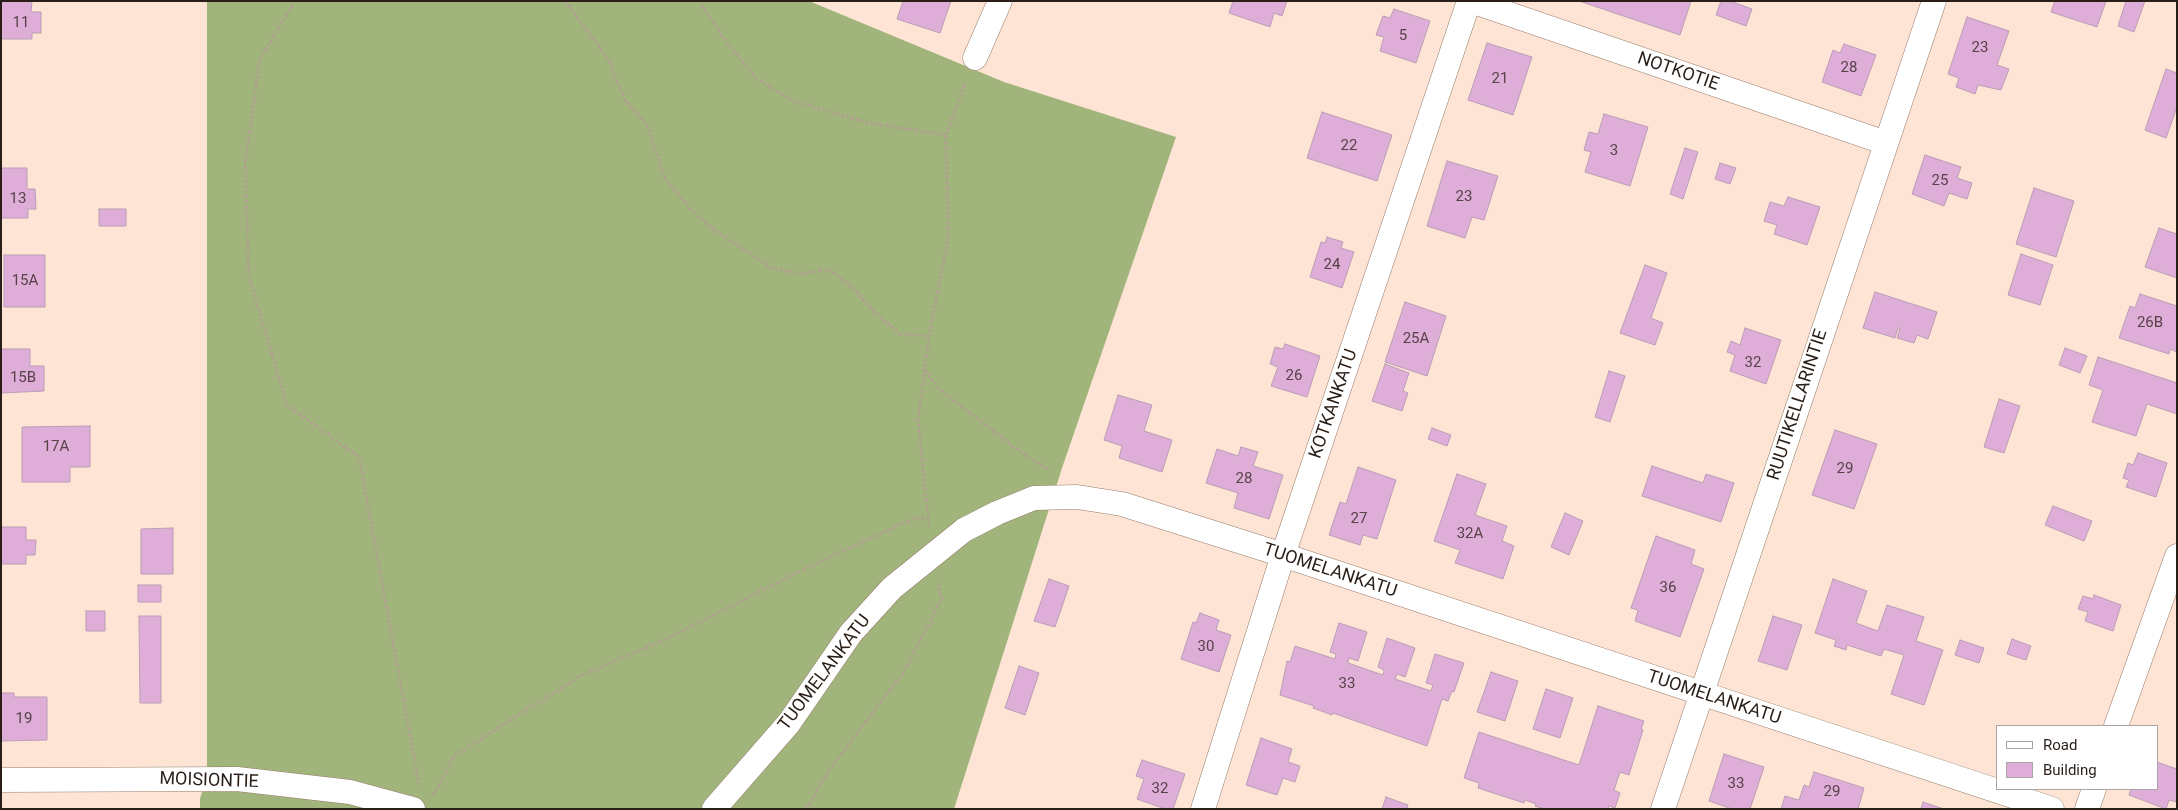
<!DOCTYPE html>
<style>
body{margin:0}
#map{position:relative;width:2178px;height:810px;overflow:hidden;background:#fde4d4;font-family:Roboto,sans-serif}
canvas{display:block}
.frame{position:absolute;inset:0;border:2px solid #2a1f18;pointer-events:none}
.legend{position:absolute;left:1996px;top:725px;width:162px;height:65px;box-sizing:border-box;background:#fff;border:1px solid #aaa5a3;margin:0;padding:6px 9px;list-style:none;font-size:15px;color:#2a1f18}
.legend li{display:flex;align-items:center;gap:10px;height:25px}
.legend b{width:25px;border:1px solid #aaa5a3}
</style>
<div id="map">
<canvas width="2178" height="810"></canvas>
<div class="frame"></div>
<ul class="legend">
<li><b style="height:6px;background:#fff"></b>Road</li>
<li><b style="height:14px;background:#deadd8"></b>Building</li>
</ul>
</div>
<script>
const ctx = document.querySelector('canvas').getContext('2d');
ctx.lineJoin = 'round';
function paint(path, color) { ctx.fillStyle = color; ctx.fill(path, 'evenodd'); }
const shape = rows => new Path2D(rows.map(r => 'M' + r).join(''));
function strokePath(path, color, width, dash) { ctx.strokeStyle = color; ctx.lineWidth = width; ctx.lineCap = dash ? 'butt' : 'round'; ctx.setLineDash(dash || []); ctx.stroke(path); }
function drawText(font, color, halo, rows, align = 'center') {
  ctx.font = font + ' Roboto,sans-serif'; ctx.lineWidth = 4.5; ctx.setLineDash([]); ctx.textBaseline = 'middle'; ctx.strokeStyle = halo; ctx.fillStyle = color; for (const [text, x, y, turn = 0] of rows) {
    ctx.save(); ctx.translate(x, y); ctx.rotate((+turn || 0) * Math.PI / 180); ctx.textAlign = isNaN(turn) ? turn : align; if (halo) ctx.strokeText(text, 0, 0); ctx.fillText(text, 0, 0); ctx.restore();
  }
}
paint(shape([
 [207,1,809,1,1004,82,1176,137,1062,468,954,809,200,809,200,799,207,773]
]), '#a0b47b');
const building = shape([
 [1,1,32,1,31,12,41,12,41,33,32,33,32,39,1,39,1,1],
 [903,1,951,1,940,33,897,19,903,1],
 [1233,1,1287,1,1282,16,1274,13,1270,27,1229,13,1233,1],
 [1579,1,1691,1,1680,35,1579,1],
 [1721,1,1730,1,1752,9,1746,26,1716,15,1721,1],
 [2055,1,2106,1,2097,27,2051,12,2055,1],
 [2126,1,2145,1,2134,32,2118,26,2126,1],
 [1394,9,1430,21,1416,63,1380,51,1384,37,1376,35,1383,16,1390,18,1394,9],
 [1967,17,2009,31,1997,65,2009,69,2001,90,1978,85,1975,94,1956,87,1959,78,1948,74,1967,17],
 [1487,43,1532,57,1513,115,1468,100,1487,43],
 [1844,44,1876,55,1861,96,1822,82,1833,50,1840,53,1844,44],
 [2166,69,2177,73,2177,107,2166,138,2145,130,2166,69],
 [1322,112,1392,135,1377,181,1307,158,1322,112],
 [1604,114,1648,127,1630,186,1585,172,1591,152,1584,150,1589,132,1598,134,1604,114],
 [1685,148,1698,152,1683,199,1670,194,1685,148],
 [1925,155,1961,167,1957,178,1972,183,1967,199,1949,193,1944,206,1912,194,1925,155],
 [1447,161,1498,176,1484,220,1472,217,1465,238,1427,226,1447,161],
 [1720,163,1736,168,1730,184,1715,179,1720,163],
 [1,168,27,168,27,189,35,189,36,209,28,209,28,218,1,218,1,168],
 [2034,188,2074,201,2056,257,2016,244,2034,188],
 [1788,197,1820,207,1807,245,1774,234,1777,225,1764,221,1770,202,1784,206,1788,197],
 [99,209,126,209,126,226,99,226,99,209],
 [2159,228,2177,234,2177,278,2145,267,2159,228],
 [1327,237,1343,242,1341,248,1354,252,1342,288,1310,277,1321,242,1325,243,1327,237],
 [2021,254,2053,265,2040,305,2008,295,2021,254],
 [4,255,45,255,45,307,4,307,4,255],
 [1645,265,1667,273,1651,318,1663,323,1655,345,1620,333,1645,265],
 [1875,292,1937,312,1928,339,1917,335,1914,343,1897,338,1900,328,1898,328,1895,338,1863,328,1875,292],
 [2140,294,2177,306,2177,352,2170,349,2169,354,2119,338,2130,306,2135,308,2140,294],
 [1405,302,1446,316,1427,376,1385,362,1405,302],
 [1745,328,1781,340,1766,384,1730,371,1735,355,1727,352,1731,341,1740,345,1745,328],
 [1285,344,1320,356,1307,397,1271,386,1278,367,1270,364,1275,347,1283,349,1285,344],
 [2065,348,2087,356,2080,373,2059,365,2065,348],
 [1,349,30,349,30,366,44,366,44,391,1,393,1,349],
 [2098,357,2177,383,2177,414,2147,404,2136,436,2092,422,2103,390,2089,385,2098,357],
 [1385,364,1409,373,1403,391,1408,393,1402,411,1372,401,1385,364],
 [1609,371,1625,376,1610,422,1595,417,1609,371],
 [1118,395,1152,405,1144,431,1172,440,1162,472,1119,458,1122,446,1104,440,1118,395],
 [1999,399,2020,406,2004,453,1984,447,1999,399],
 [90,426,90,467,70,467,70,482,22,482,22,427,90,426],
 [1432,428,1451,435,1447,446,1428,439,1432,428],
 [1835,430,1877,444,1854,509,1812,495,1835,430],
 [1241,447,1258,452,1253,466,1283,475,1269,519,1234,508,1238,493,1206,483,1217,449,1238,456,1241,447],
 [2138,453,2167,463,2156,497,2126,487,2129,480,2123,478,2128,463,2133,465,2138,453],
 [1652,466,1703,483,1706,474,1734,483,1721,522,1642,496,1652,466],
 [1358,467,1396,480,1377,539,1363,535,1360,545,1329,535,1340,502,1346,504,1358,467],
 [1457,474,1486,484,1475,515,1507,526,1502,541,1514,546,1503,579,1455,563,1460,550,1434,541,1457,474],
 [2053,506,2092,521,2084,541,2045,525,2053,506],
 [1565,513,1583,521,1569,555,1551,547,1565,513],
 [1,527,26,527,26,540,36,540,35,555,26,555,26,564,1,564,1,527],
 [173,528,173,574,141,574,141,529,173,528],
 [1656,536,1695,550,1691,564,1704,569,1680,637,1635,621,1638,610,1631,608,1656,536],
 [1049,579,1069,586,1055,627,1034,621,1049,579],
 [1833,579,1867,591,1856,623,1878,631,1887,605,1924,617,1916,641,1943,650,1924,705,1891,694,1904,655,1884,649,1881,656,1847,645,1846,650,1834,646,1836,640,1815,633,1833,579],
 [138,585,161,585,161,602,138,602,138,585],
 [2094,595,2121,605,2113,631,2085,621,2088,612,2078,609,2083,596,2093,599,2094,595],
 [86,611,105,611,105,631,86,631,86,611],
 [1200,613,1219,620,1216,630,1231,635,1219,672,1181,659,1193,622,1196,623,1200,613],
 [139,616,161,616,161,703,140,703,139,616],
 [1773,616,1802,625,1787,670,1758,661,1773,616],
 [1339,623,1367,632,1358,661,1349,658,1348,663,1383,675,1384,670,1378,667,1387,638,1415,648,1405,677,1397,674,1395,679,1431,691,1433,685,1426,683,1435,654,1464,663,1454,692,1452,691,1448,701,1442,699,1427,746,1333,713,1332,715,1313,708,1314,706,1280,695,1287,661,1290,662,1295,646,1335,659,1336,654,1330,652,1339,623],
 [2012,639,2031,646,2026,660,2007,654,2012,639],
 [1960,640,1984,648,1979,663,1955,655,1960,640],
 [1019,666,1039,673,1025,715,1005,708,1019,666],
 [1491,672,1518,681,1505,721,1477,712,1491,672],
 [1546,689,1573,698,1560,738,1533,729,1546,689],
 [1,693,14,693,14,697,47,697,47,740,1,741,1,693],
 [1598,706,1644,721,1641,729,1643,730,1629,775,1620,772,1614,790,1620,793,1615,808,1609,806,1608,809,1544,809,1535,806,1536,804,1525,800,1524,803,1478,788,1479,783,1464,778,1479,732,1579,765,1598,706],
 [1261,738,1292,749,1288,762,1300,766,1295,782,1283,778,1277,795,1246,785,1261,738],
 [1724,754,1764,767,1750,809,1732,809,1709,801,1724,754],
 [1142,760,1185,774,1173,809,1165,809,1137,799,1144,779,1136,776,1142,760],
 [2157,762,2177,769,2177,802,2169,800,2166,809,2129,795,2131,789,2157,789,2157,762],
 [1814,772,1864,788,1858,809,1781,809,1785,796,1799,800,1804,785,1809,787,1814,772],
 [1386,797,1408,805,1407,809,1382,809,1386,797],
 [1923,802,1944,809,1921,809,1923,802]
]);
paint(building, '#deadd8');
strokePath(building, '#b99eb5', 1);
const street = shape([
 [1471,1,1886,143],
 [975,58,1000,1],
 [2116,726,2177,556],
 [1,780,237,779,350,792,413,809],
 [714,809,789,723,851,633,892,588,964,530,997,513,1034,498,1077,497,1122,504,1283,555,2052,809],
 [1203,809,1283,555,1469,1],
 [1663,809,1934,1],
 [2087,809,2094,789]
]);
strokePath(street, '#987c6a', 25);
strokePath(shape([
 [295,1,260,59,245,164,249,277,287,405,359,457,419,784],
 [565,1,608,59,625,100,647,125,666,180,693,212,715,231,772,268,802,274,828,269,852,287,873,311,900,334,929,336],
 [699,1,727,43,756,78,793,101,869,123,946,135],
 [925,371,940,390,1019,451,1050,471],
 [929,526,918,420,929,336,948,239,946,135,966,82],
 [433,795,455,755,582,675,664,640,808,567,913,519,927,517],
 [806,809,830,769,902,674,942,599,938,584]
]), '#b29e91', 3, [2.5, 2.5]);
strokePath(street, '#fff', 24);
drawText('15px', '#574248', null, [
 ["11",21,23],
 ["5",1403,36],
 ["23",1980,48],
 ["28",1849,68],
 ["21",1500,79],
 ["22",1349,146],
 ["3",1614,151],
 ["25",1940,181],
 ["23",1464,197],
 ["13",18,199],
 ["24",1332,265],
 ["15A",25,281],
 ["26B",2150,323],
 ["25A",1416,339],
 ["32",1753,363],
 ["26",1294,376],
 ["15B",23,378],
 ["17A",56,447],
 ["29",1845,469],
 ["28",1244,479],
 ["27",1359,519],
 ["32A",1470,534],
 ["36",1668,588],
 ["30",1206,647],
 ["33",1347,684],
 ["19",24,719],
 ["33",1736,784],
 ["32",1160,789],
 ["29",1832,792]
]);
drawText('18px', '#2a1f18', '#fff', [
 ["NOTKOTIE",1678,72,19],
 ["KOTKANKATU",1334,404,-71],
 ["RUUTIKELLARINTIE",1798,405,-72],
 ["TUOMELANKATU",1330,571,18],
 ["TUOMELANKATU",825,673,-53],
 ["TUOMELANKATU",1714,698,18],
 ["MOISIONTIE",209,781,2]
]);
</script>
